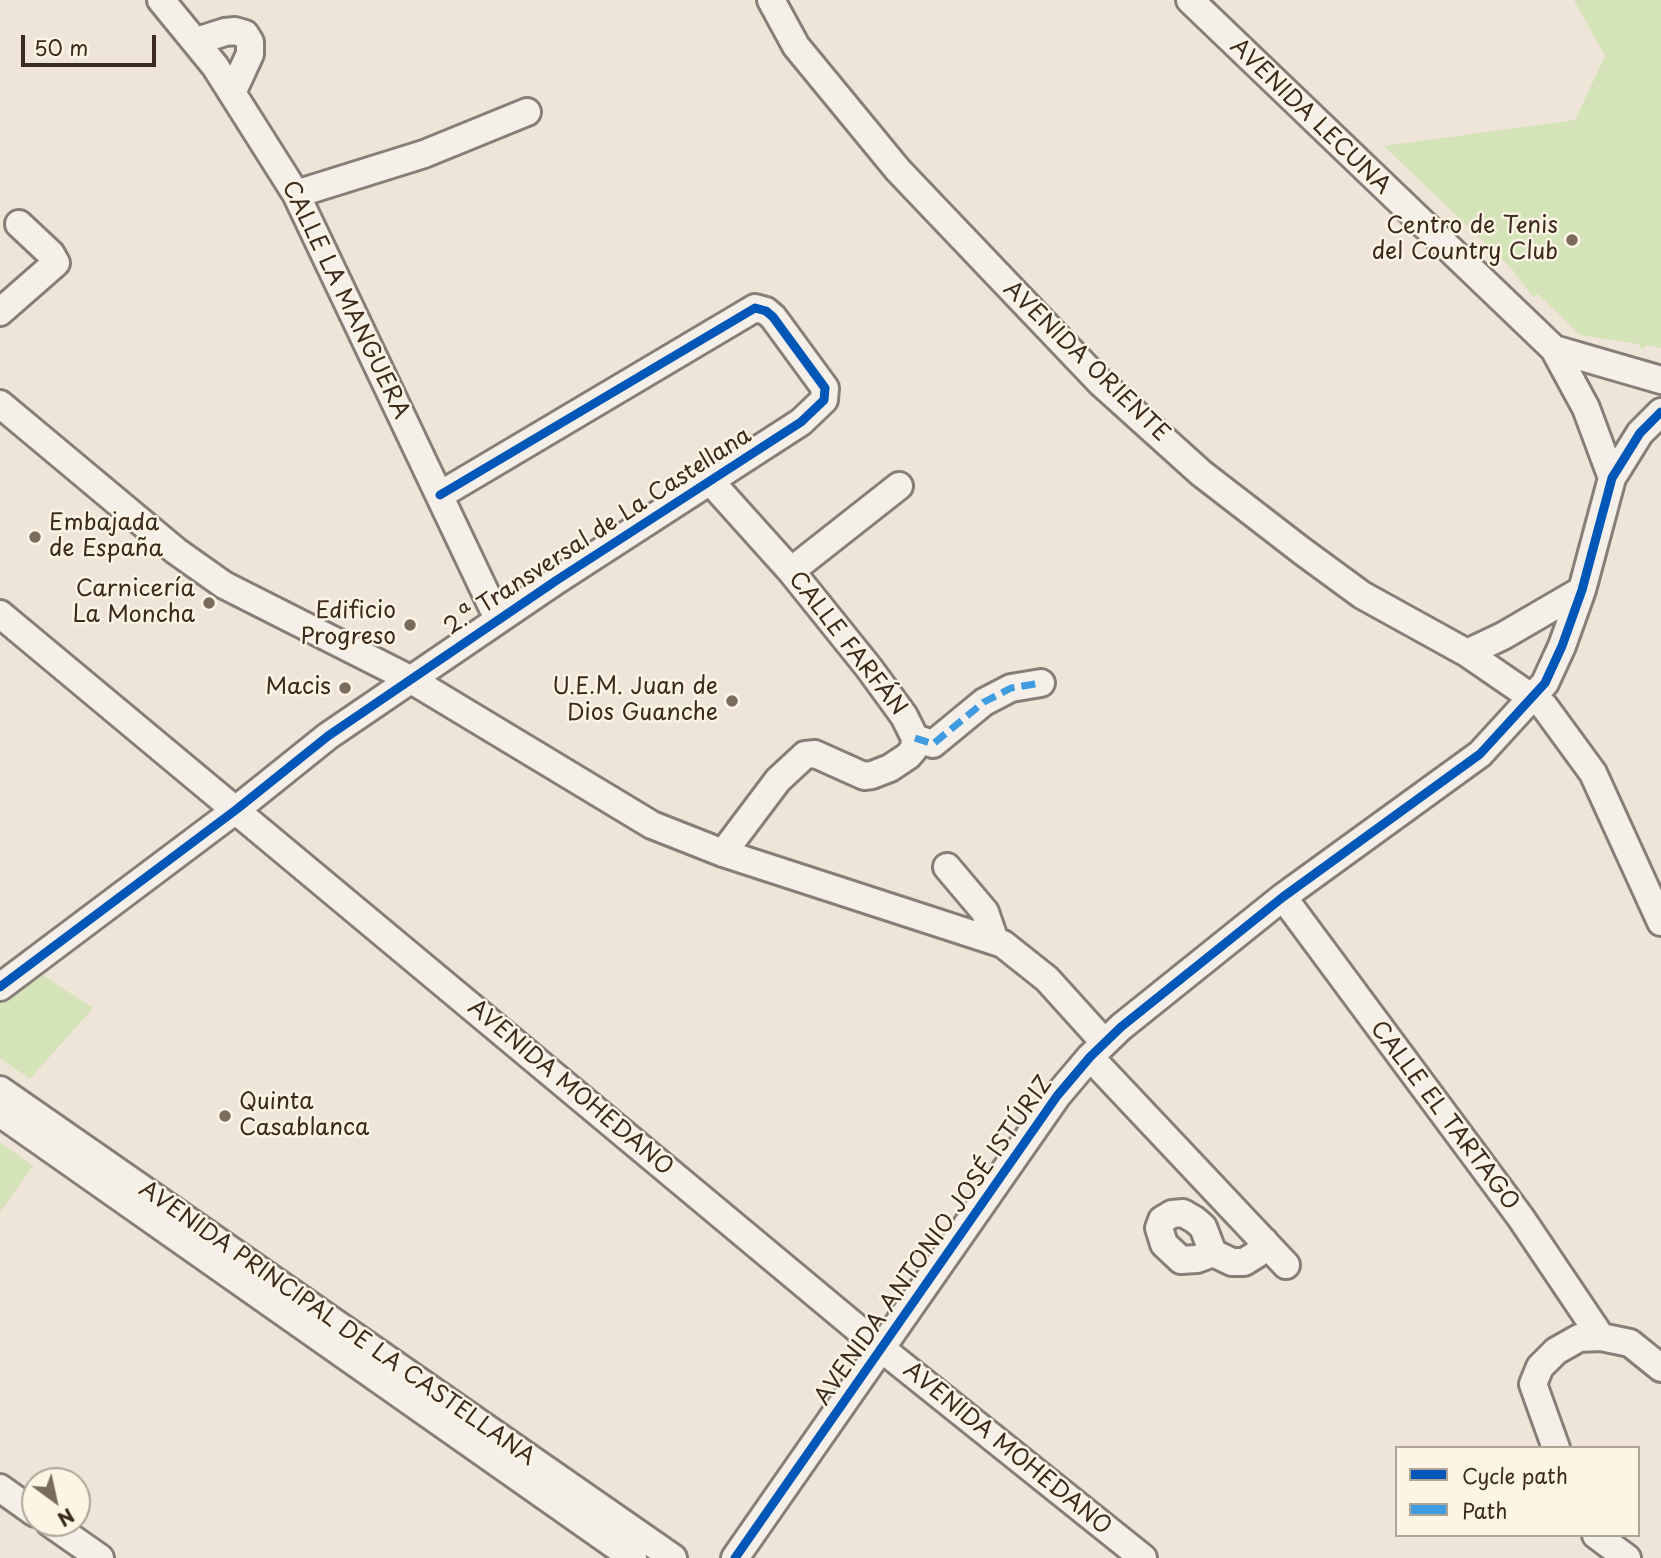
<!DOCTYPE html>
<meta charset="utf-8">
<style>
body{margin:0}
#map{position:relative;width:1661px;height:1558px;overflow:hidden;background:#efe4d8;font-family:"Playpen Sans",sans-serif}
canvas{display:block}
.legend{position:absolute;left:1395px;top:1446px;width:245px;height:91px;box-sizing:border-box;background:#fcf5e5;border:2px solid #afa495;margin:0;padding:9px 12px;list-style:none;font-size:21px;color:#3b2a1e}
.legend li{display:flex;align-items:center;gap:14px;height:35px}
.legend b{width:35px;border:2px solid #afa495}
.north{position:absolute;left:21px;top:1467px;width:70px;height:70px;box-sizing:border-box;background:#fcf5e5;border:2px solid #afa495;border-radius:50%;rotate:147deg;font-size:19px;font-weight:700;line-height:28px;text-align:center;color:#3b2a1e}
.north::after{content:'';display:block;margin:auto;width:24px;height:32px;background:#7a6b5f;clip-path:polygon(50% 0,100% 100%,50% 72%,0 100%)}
.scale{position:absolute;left:21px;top:35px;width:135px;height:32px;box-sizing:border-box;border:4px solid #3b2a1e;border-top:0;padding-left:9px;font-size:21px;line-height:24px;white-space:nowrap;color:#3b2a1e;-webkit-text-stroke:5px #fcf5e5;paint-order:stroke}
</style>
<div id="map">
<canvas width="1661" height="1558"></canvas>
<ul class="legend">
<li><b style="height:9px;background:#0057b8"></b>Cycle path</li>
<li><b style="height:9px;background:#3f9ce0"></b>Path</li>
</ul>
<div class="north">N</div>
<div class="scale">50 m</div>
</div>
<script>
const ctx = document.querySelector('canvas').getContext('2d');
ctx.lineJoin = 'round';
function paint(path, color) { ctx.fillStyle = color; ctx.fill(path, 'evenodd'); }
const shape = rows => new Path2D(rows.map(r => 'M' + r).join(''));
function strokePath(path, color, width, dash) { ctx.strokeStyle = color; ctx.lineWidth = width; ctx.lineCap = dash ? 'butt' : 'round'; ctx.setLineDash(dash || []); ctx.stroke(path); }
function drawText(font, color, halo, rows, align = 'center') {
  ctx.font = font + ' "Playpen Sans",sans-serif'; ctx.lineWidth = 5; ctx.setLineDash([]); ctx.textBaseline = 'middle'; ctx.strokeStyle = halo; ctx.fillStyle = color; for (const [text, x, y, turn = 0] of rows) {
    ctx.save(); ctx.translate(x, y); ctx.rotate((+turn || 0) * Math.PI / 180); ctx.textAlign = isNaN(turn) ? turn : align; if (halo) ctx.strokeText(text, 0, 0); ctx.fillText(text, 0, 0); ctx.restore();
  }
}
paint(shape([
 [1574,0,1661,0,1661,348,1647,345,1642,349,1638,344,1580,335,1538,294,1533,297,1512,269,1384,146,1575,120,1605,56],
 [27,965,93,1008,30,1079,0,1058,0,995],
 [0,1142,33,1166,0,1212]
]), '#d4e3b8');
const minor = shape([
 [161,0,215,66,296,194,498,619],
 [771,0,796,46,898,170,1100,382,1201,473,1302,551,1362,595,1467,653,1544,706,1593,773,1661,922],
 [1190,0,1554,349,1586,408,1612,478],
 [197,41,225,32,235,31,245,34,250,42,250,54,232,93],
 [296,194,424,154,527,112],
 [0,312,56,263,51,254,19,224],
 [1554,349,1661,380],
 [0,404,176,551,224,585,410,679,652,825,723,853,1003,944,1047,979,1104,1042],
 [711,482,791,571,869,668,904,716,915,738,914,749,908,756,890,768,872,775,864,776,815,754,805,755,778,780,723,853],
 [791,571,899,486],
 [0,614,882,1349,1143,1558],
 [1467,653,1503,636,1582,590],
 [915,738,933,744,984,702,1011,688,1041,683],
 [947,867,985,912,995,941],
 [1283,897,1521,1218,1601,1337],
 [0,987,237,809,328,736,557,580,801,422,824,400,825,388,773,317,766,311,755,308,440,495],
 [1090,1057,1286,1265],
 [0,1090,673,1558],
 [0,1113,633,1558],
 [1213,1253,1197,1259,1181,1260,1164,1244,1159,1228,1162,1220,1172,1214,1183,1213,1195,1220,1203,1227,1213,1253,1232,1262,1244,1262,1257,1254,1264,1241],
 [1556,1448,1533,1384,1540,1367,1556,1351,1579,1338,1601,1337,1630,1343,1661,1368],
 [0,1488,35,1513],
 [50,1523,100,1558],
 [1596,1535,1627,1558],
 [735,1558,1057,1096,1090,1057,1121,1027,1283,897,1480,754,1545,683,1562,646,1582,590,1612,478,1640,433,1661,412]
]);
strokePath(minor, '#877f77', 32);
strokePath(minor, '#f4f0e9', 26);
strokePath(shape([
 [915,738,933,744,984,702,1011,688,1041,683]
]), '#3f9ce0', 7, [14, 7]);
strokePath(shape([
 [0,987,237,809,328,736,557,580,801,422,824,400,825,388,773,317,766,311,755,308,440,495],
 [735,1558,1057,1096,1090,1057,1121,1027,1283,897,1480,754,1545,683,1562,646,1582,590,1612,478,1640,433,1661,412]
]), '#0057b8', 9);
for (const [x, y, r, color] of [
 [1572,240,7,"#7a6b5f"],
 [35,537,7,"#7a6b5f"],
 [209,603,7,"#7a6b5f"],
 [410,625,7,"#7a6b5f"],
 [345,688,7,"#7a6b5f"],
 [732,701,7,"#7a6b5f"],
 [225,1116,7,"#7a6b5f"]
]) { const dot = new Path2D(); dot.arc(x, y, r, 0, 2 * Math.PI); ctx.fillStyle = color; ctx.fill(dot); strokePath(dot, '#fcf5e5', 2.5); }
drawText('23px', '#3b2a1e', '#fcf5e5', [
 ["AVENIDA LECUNA",1310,117,44],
 ["CALLE LA MANGUERA",345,300,64],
 ["AVENIDA ORIENTE",1086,362,44],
 ["2.ª Transversal de La Castellana",598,532,-33],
 ["CALLE FARFÁN",847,644,52],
 ["AVENIDA MOHEDANO",570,1088,40],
 ["CALLE EL TARTAGO",1444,1116,53],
 ["AVENIDA ANTONIO JOSÉ ISTÚRIZ",934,1241,-55],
 ["AVENIDA PRINCIPAL DE LA CASTELLANA",337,1324,35],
 ["AVENIDA MOHEDANO",1007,1449,39]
]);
drawText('23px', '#3b2a1e', '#fcf5e5', [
 ["Centro de Tenis",1558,227],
 ["del Country Club",1558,253],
 ["Embajada",49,524,"left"],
 ["de España",49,550,"left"],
 ["Carnicería",195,590],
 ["La Moncha",195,616],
 ["Edificio",396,612],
 ["Progreso",396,638],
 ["Macis",331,688],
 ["U.E.M. Juan de",718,688],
 ["Dios Guanche",718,714],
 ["Quinta",239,1103,"left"],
 ["Casablanca",239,1129,"left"]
], 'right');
</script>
